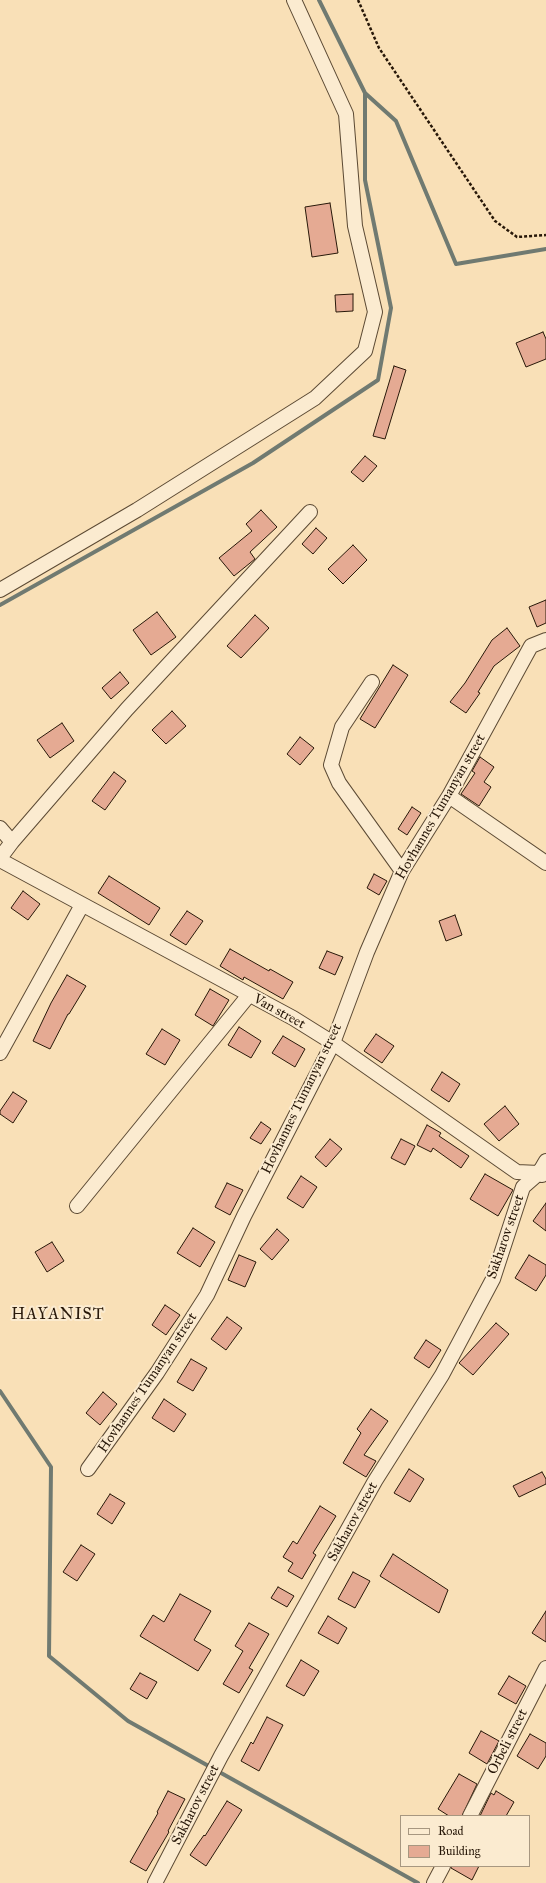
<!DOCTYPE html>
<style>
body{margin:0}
#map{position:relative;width:546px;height:1883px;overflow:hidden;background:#f9e0b7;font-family:"IM FELL Great Primer",serif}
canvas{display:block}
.legend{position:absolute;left:400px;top:1815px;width:130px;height:52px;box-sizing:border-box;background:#fbebd0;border:1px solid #a79780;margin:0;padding:5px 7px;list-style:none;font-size:12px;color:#281809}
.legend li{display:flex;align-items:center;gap:8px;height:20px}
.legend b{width:20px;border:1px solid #a79780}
</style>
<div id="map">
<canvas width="546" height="1883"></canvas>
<ul class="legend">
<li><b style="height:5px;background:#fbebd0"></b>Road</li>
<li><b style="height:11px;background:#e5aa93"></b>Building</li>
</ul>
</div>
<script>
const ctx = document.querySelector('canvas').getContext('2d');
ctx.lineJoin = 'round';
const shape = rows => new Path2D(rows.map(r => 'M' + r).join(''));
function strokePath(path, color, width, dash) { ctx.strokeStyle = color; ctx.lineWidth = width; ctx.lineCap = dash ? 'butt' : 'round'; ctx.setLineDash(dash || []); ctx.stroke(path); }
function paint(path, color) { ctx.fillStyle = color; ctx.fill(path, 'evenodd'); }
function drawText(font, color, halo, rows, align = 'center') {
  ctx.font = font + ' "IM FELL Great Primer",serif'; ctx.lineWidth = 4; ctx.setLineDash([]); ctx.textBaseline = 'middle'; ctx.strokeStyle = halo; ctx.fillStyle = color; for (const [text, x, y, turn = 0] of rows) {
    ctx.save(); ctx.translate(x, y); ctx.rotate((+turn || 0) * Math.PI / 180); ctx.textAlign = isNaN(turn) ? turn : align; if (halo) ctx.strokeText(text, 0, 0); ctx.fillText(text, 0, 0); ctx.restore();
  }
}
strokePath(shape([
 [319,0,365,93,396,121,456,264,546,249],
 [0,605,253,463,378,380,391,308,365,180,365,93],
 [0,1391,51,1467,49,1656,128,1721,418,1883]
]), '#707a71', 4);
const building = shape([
 [330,203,338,253,312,257,305,207,330,203],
 [353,294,353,311,336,312,335,295,353,294],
 [543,332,546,339,546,359,526,367,516,343,543,332],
 [394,366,406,370,385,439,373,436,394,366],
 [365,456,377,466,363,482,351,472,365,456],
 [261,510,277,527,250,552,255,559,234,576,219,558,252,531,246,524,261,510],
 [316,528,327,538,313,554,302,544,316,528],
 [353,545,367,560,343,584,328,569,353,545],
 [546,600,546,623,537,627,529,607,546,600],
 [157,612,176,637,151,655,133,630,157,612],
 [255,615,269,628,241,658,227,646,255,615],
 [507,628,520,646,494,666,478,692,480,693,466,713,450,702,465,683,492,640,507,628],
 [393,665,408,675,375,728,360,719,393,665],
 [120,672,129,683,111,699,102,688,120,672],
 [172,711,186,726,166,744,152,730,172,711],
 [62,723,74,741,50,758,37,740,62,723],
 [300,737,314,748,300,765,287,754,300,737],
 [480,757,494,767,484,782,491,787,479,806,461,794,475,773,472,771,480,757],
 [114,772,126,781,105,810,92,801,114,772],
 [412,807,421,813,407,835,398,829,412,807],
 [374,874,387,881,379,895,367,888,374,874],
 [109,876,160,908,149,925,98,893,109,876],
 [23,891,40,904,28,920,11,908,23,891],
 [187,911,203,921,186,945,170,935,187,911],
 [455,915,462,935,446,941,439,921,455,915],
 [230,949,269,971,270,969,293,982,283,999,244,977,243,980,220,966,230,949],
 [327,951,343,957,335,975,319,968,327,951],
 [67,975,86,986,69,1014,68,1014,50,1049,33,1041,51,1003,67,975],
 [210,989,229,1000,213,1026,195,1015,210,989],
 [239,1027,261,1041,251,1058,228,1045,239,1027],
 [162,1029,180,1040,165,1065,146,1054,162,1029],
 [376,1034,394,1046,382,1063,364,1051,376,1034],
 [283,1036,305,1049,295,1067,272,1053,283,1036],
 [442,1072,460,1084,449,1102,431,1090,442,1072],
 [13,1092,27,1101,13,1123,0,1114,0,1111,13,1092],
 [505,1106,519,1124,499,1141,484,1124,505,1106],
 [261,1122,271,1129,261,1144,250,1138,261,1122],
 [427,1125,441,1133,439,1136,469,1156,461,1168,433,1148,431,1152,417,1145,427,1125],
 [330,1139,342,1149,326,1167,315,1157,330,1139],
 [401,1139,415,1146,405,1165,391,1158,401,1139],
 [485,1174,513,1190,498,1216,470,1199,485,1174],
 [301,1176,317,1187,303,1208,287,1198,301,1176],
 [227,1183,243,1190,230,1215,215,1207,227,1183],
 [546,1203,546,1231,533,1221,546,1203],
 [193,1228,215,1242,200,1267,177,1253,193,1228],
 [277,1229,289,1240,272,1260,260,1249,277,1229],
 [52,1242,64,1261,47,1272,35,1252,52,1242],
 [239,1255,256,1262,245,1287,228,1280,239,1255],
 [529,1255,546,1265,546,1275,536,1291,515,1278,529,1255],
 [165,1305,180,1315,166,1335,152,1325,165,1305],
 [227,1317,242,1328,226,1350,211,1339,227,1317],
 [496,1323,509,1334,473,1375,459,1363,496,1323],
 [426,1340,441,1350,429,1368,414,1358,426,1340],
 [191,1359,207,1368,193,1391,177,1382,191,1359],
 [103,1392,117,1404,100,1425,86,1413,103,1392],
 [164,1399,186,1414,174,1432,152,1418,164,1399],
 [371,1409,388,1421,364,1455,376,1461,366,1477,343,1463,361,1433,357,1429,371,1409],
 [409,1469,424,1479,410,1502,394,1493,409,1469],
 [542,1472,546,1479,546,1484,519,1497,513,1486,542,1472],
 [110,1494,125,1503,112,1524,97,1514,110,1494],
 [320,1506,336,1516,313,1553,316,1555,302,1579,288,1571,293,1563,283,1557,293,1541,297,1544,320,1506],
 [81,1545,95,1554,77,1581,63,1572,81,1545],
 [393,1554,448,1590,439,1613,380,1576,393,1554],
 [353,1572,370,1581,355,1608,338,1599,353,1572],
 [278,1587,294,1596,287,1607,271,1598,278,1587],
 [180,1594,211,1611,194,1640,211,1650,198,1671,140,1636,153,1615,164,1622,180,1594],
 [546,1611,546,1642,532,1633,546,1611],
 [328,1616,347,1628,338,1644,318,1633,328,1616],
 [249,1623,269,1634,249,1668,253,1670,239,1693,223,1684,243,1651,235,1646,249,1623],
 [301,1660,319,1671,304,1696,286,1686,301,1660],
 [140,1673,157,1682,147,1699,130,1689,140,1673],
 [509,1676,526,1686,516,1704,498,1694,509,1676],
 [267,1717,283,1725,259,1771,241,1761,251,1742,253,1744,267,1717],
 [481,1731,499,1741,487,1764,469,1753,481,1731],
 [530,1734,546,1743,546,1756,538,1769,517,1756,530,1734],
 [459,1774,477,1784,462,1816,449,1816,438,1809,459,1774],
 [168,1791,185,1799,168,1831,169,1832,146,1871,130,1862,158,1813,157,1812,168,1791],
 [496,1791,514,1802,506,1816,480,1816,491,1793,494,1795,496,1791],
 [227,1801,242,1810,206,1866,190,1855,204,1835,205,1836,227,1801],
 [451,1866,479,1866,472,1880,451,1868,451,1866]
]);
paint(building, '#e5aa93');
strokePath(building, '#281809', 1);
const minor = shape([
 [0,590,137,510,315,398,365,351,375,312,355,226,346,114,294,0],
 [372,682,342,727,331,765,339,783,402,871],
 [449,796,546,863],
 [0,828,12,842],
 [0,858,12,842,127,709,310,512],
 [0,860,293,1018,333,1043,517,1172,539,1173,542,1175],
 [0,1053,82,905],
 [77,1206,249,995],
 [88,1469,157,1373,207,1295,244,1216,333,1043,367,952,402,871,449,796,531,646,546,640],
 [470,1816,546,1668],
 [155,1883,221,1756,375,1481,442,1375,493,1279,523,1187,539,1173,546,1161],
 [434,1883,443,1866]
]);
strokePath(minor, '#5c4a34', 16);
strokePath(shape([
 [358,0,379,48,495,221,517,237,546,235]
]), '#281809', 2.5, [3, 2]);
strokePath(minor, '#fbebd0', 14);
drawText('14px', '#281809', '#fbebd0', [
 ["Hovhannes Tumanyan street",441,807,-60],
 ["Van street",279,1012,29],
 ["Hovhannes Tumanyan street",302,1099,-64],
 ["Sakharov street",506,1237,-71],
 ["Hovhannes Tumanyan street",148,1383,-56],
 ["Sakharov street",353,1522,-61],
 ["Orbeli street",508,1742,-63],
 ["Sakharov street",196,1805,-63]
]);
ctx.letterSpacing = '1px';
drawText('16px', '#281809', '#fbebd0', [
 ["HAYANIST",58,1315]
]);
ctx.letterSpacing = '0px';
</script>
